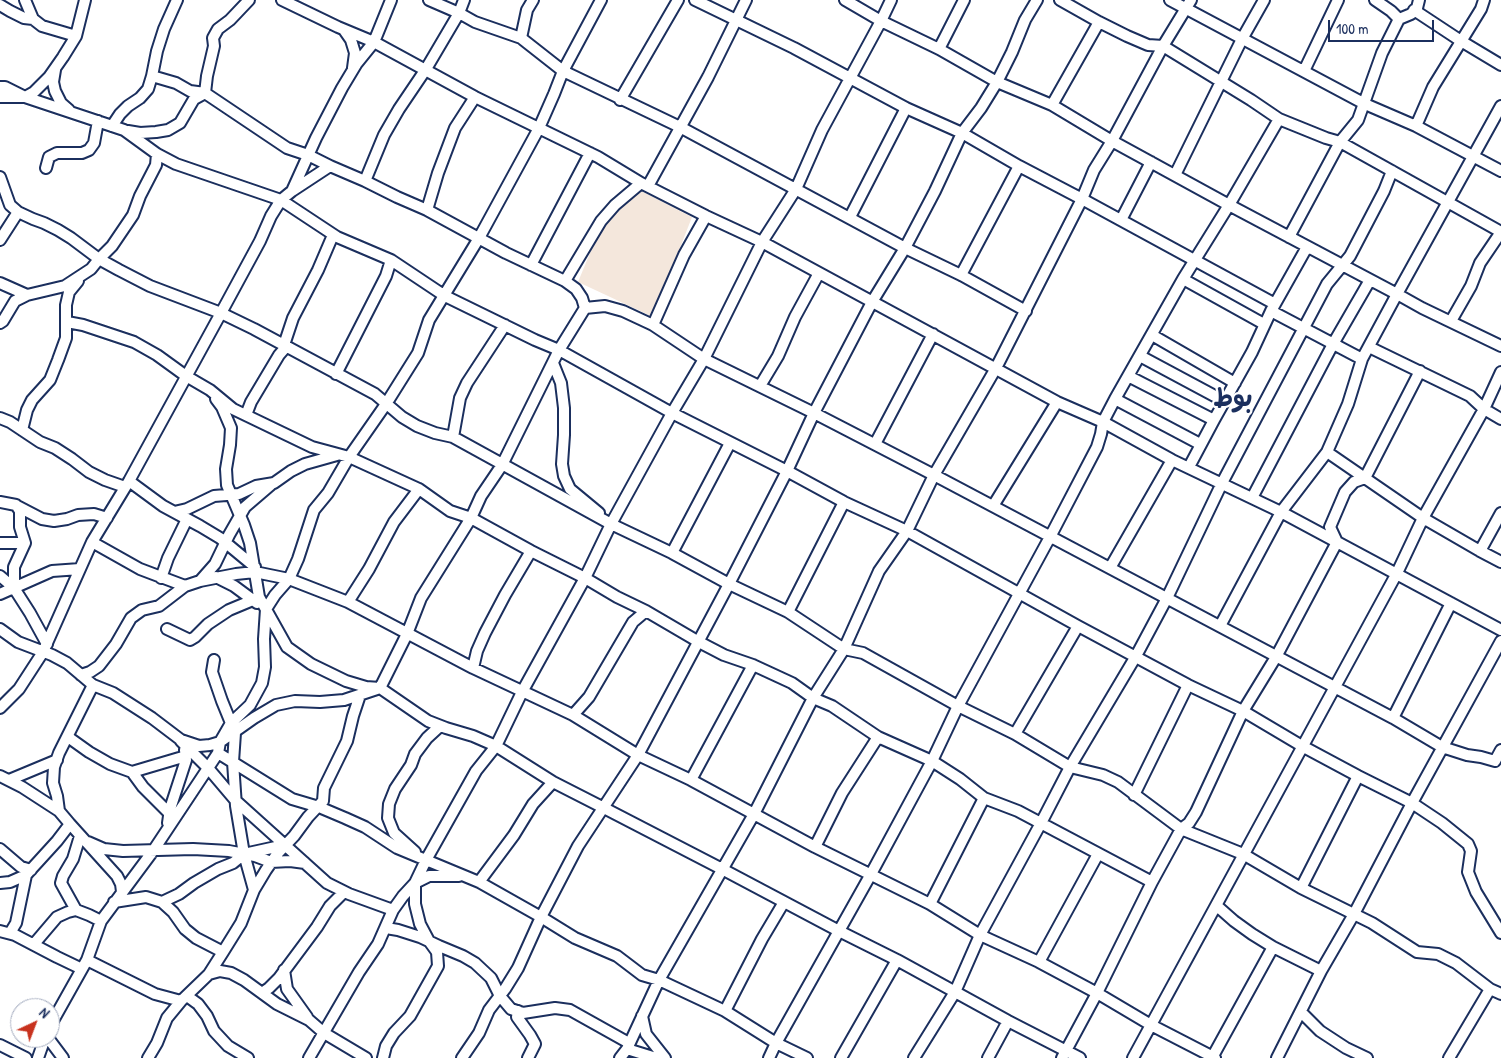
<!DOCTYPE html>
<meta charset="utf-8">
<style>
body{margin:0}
#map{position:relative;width:1501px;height:1058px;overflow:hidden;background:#fff;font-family:"Patrick Hand",sans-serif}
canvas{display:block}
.north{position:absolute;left:10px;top:998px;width:50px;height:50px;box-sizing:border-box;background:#fff;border:1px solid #a4acbf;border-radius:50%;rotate:43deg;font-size:14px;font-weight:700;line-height:20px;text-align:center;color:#1b2f5e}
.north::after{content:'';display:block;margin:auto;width:18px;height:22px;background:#c8321e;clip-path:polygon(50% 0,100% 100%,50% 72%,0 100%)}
.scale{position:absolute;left:1328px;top:20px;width:106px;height:22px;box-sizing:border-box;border:2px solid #1b2f5e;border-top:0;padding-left:6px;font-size:15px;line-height:18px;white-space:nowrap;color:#1b2f5e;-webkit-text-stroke:4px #fff;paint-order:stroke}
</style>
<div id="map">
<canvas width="1501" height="1058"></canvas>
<div class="north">N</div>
<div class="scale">100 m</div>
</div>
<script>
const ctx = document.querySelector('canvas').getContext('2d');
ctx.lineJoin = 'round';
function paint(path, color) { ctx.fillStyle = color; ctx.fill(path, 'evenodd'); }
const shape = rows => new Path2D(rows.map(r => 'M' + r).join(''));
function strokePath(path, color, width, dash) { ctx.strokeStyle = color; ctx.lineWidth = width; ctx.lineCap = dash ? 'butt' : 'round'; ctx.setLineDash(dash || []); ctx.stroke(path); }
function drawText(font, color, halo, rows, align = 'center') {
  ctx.font = font + ' "Patrick Hand","Playpen Sans Arabic",sans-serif'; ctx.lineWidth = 4.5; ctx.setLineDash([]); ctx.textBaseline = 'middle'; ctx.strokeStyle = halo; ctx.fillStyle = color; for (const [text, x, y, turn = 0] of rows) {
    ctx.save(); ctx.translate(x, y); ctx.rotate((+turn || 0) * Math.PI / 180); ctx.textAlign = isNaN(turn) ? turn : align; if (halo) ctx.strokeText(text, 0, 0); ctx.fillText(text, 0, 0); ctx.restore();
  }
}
paint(shape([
 [641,191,692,217,653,317,578,282,602,224,610,216]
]), '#f4e7dc');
const minor = shape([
 [25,0,33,19,42,26,76,36],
 [282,0,338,27,374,42,475,97,598,157,641,183,706,216,762,242,1057,402,1103,422,1115,399,1183,279,1229,205,1279,119],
 [429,0,459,13,475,22,521,38,563,71,680,127,905,248,961,275,1026,311],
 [695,0,794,48,906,108,962,133,1019,166,1082,199,1275,304],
 [845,0,881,21,939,49,997,82,1052,105,1112,141,1163,46,1191,0],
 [1060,0,1099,22,1127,36,1148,45,1163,46,1251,100,1279,119,1326,138,1340,142,1501,232],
 [1170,0,1365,104,1416,126,1501,171],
 [1375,0,1391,11,1399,19],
 [0,5,10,11,24,18,33,19],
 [1414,10,1461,41,1501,65],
 [344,30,351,40,355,53,353,68],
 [521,38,527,10,533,0],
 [939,49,964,0],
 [55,70,53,82,55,91,61,103,69,110],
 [1304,71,1338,0],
 [152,76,176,83,190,91,205,93,287,148,308,155,330,166],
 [0,87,5,87,25,97,124,130,157,154,176,164,281,200,337,237,391,260,445,296,535,340,559,350,672,413,787,471,844,502,907,531,1078,626,1188,685,1243,711,1302,746,1358,776,1412,803,1442,823,1468,844,1471,851,1468,872,1476,892,1501,933],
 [0,97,25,97,34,92,49,77,63,57,76,36,85,0],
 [620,100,678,0],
 [1052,105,1099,22],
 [1501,106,1397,294,1422,308,1501,346],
 [112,126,120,114,128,106,140,98,148,89,152,76,157,51,164,29,177,0],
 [1416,126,1433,87,1481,9,1484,0],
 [128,131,140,133,156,132,168,130,180,123,194,99,205,93,207,76,214,46,213,38,218,29,230,20,249,0],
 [46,168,49,157,57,153,82,153,89,150,94,143,98,121],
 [1175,175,1242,39,1264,0],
 [0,177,10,205,18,212,33,219,44,223,58,230,71,238,99,259,119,270,150,286,221,313,254,329,375,394,402,417,417,426,435,433,453,437,611,524,672,553,729,584,788,612,844,649,863,653,958,706,1015,734,1070,767,1103,775,1118,782,1181,829,1243,854,1301,888,1372,923,1417,952,1438,954,1456,963,1490,989,1501,994],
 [365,181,384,135,399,109,426,69,459,13,464,0],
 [648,186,708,77,746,0],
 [292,191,316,138,342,88,357,63,374,42,391,0],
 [427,210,438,173,455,128,475,97],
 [850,217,906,108],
 [1121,220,1151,162],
 [1289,237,1340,142,1358,120,1382,53,1399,19,1411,14,1417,8,1419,0],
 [0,240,18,212],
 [531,265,590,153],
 [961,275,1019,166],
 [1183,279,1264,324],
 [565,281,601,221,615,205,641,183],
 [0,283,27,295],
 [1271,311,1362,359],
 [1451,321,1471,286,1480,263,1501,232],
 [67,322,83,325,134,342,157,355,186,376,210,390,233,409,312,447,349,457,419,489,450,511,471,518,531,551,585,578,617,597,646,611,699,642,724,655,753,665,792,683,813,698,832,706,878,737,932,761,960,779,984,798,1018,811,1152,882],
 [0,323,3,321,15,301,27,295,65,286,91,269,99,259,112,246,133,215,140,196,156,165,157,154],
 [653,325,684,255,706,216],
 [1152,335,1235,383],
 [284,345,293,318,318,270,333,235],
 [1369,347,1470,396,1484,409,1501,419],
 [1140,356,1224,401],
 [553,363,561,383,564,408,564,435,562,464,564,476,570,489,599,513],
 [336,374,386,276,391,260],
 [1128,376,1214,420],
 [760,386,778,356,795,317,819,273],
 [216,399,222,407,231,428,230,445,226,469,227,485,244,525,250,543,259,597,287,647,311,664,346,681,366,687,380,688,428,721,446,728,473,736,496,746,553,782,604,808,722,869,839,931,897,960,1008,1021,1080,1058],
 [1115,399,1200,444],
 [246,415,251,402,279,355,286,347],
 [0,418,10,422,40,442,55,448,72,459,89,472,105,480,125,487],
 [22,430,27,410,32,400,50,380,58,360,66,338,66,305,69,292,78,281],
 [453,437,460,398,467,383,505,325],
 [875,444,933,334],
 [1327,452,1423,518,1480,551,1501,562],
 [1189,467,1214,420,1252,352,1271,311,1307,247],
 [129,481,163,506,200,526,220,538,255,567],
 [1252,498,1333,344,1370,280],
 [0,502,16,505,20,511,20,527,25,543,14,567,14,588],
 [17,506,42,519,54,521,67,519,78,515,94,514,107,518],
 [993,506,1057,402],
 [174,512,187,509,214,496,239,494,256,486,274,483,291,471,305,464,337,455],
 [92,542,140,569,185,586],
 [0,543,25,543],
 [1480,551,1501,513],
 [672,553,730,443],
 [1110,568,1172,460],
 [0,576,14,588,30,613,47,644],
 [216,577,234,586,257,603],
 [161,578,168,558,187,519],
 [200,581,215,564,229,535,245,507,273,483],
 [0,594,52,571,80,569],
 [348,602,369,569,394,522,419,489],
 [788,612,844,502],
 [0,629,18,642,52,655,67,663,93,685,113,693,152,718,181,740,199,746,210,745,220,742,254,718,276,705,295,701,320,702,344,700,380,688,407,634,421,598,471,518,481,496,502,465,559,350,585,308],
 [167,629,190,640,195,637,208,624,229,610,253,600],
 [214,660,212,672,222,701,231,723],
 [473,668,477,651,485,633,505,595,531,551],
 [81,675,90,672,99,666,116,644,131,618,142,610,159,606,185,586,200,581,236,574,255,572,289,579,348,602,473,668,573,715,638,755,691,780,815,847,930,904,980,935,1039,962,1097,993,1151,1025,1215,1058],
 [93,685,59,753,54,767,53,783,57,796,59,811,70,824,117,876,121,884,122,892],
 [0,708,19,689,43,652,92,542,129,481,221,313,260,241,271,216,281,200,292,191,330,166,365,181,397,197,427,210,506,253,565,281,576,289,582,298,585,308,605,306,623,311,653,325,704,359,814,413,934,475,1393,718,1442,747,1467,755,1481,757,1495,761,1501,750],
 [573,715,589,697,633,622,646,611],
 [1393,718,1451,603],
 [235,733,233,762,236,806,244,854,254,890],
 [1015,734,1078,626],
 [68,737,89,752,110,764,132,772,186,756],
 [181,741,208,768,236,801,327,883,349,894,393,910],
 [218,753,292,799,319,807,345,818,365,827,397,848,479,882,541,917,575,938,617,956,642,975,659,980,725,1011,776,1043,807,1058],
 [132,772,143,787,170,814],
 [0,776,22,787,59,811],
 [9,780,57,760],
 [691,780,753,665],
 [1134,795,1188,685],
 [168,823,170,809,186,760,185,750],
 [88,842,104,849,123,851,193,849,229,851,255,856,271,862,290,861,305,863],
 [815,847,842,793,878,737],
 [0,849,21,867,31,870],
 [415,852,394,833,388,818,389,804,395,789,411,765,415,754,427,738,440,726],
 [479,882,514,835,533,804,553,782],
 [0,883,10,882,26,875,57,841,70,824],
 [1301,888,1358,776],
 [114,902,146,897,162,902,173,912,185,929,196,938,223,952],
 [162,902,179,894,194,883,218,869,233,863,244,854,285,845],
 [930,904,984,798],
 [1217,906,1234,921,1252,934,1273,947,1321,971],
 [76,910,61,883,63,876,73,859,80,836],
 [386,928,398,930,420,937,439,946,463,956,475,963,491,978,500,996,511,1009,523,1013,555,1008,570,1010,629,1043],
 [0,931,15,935,57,957,82,969],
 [10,933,16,923,26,875],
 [34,944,57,917,68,912,76,910,89,915,101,921],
 [87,960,155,994,181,1001],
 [1039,962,1098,854],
 [284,970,287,989,307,1017],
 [209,974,220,971,231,973,244,980,277,1004,309,1020,324,1033,366,1058],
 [262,993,269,988,279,978,317,927,330,906,344,892],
 [187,996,198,1004,207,1016,214,1031,228,1046,248,1058],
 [518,1011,517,1017,530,1035,535,1044,528,1058],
 [725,1011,762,939,784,902],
 [1301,1012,1320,1031,1346,1048,1367,1058],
 [642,1016,646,1034,665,1058],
 [50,1026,87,960,101,921,153,851,218,753,220,742,231,723,250,705,262,683,265,667,264,639,266,609,275,595,289,579,298,559,314,510,328,493,349,457,386,404,418,353,429,320,479,238,539,128,554,94,563,71,601,0],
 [48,1038,63,1058],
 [0,1045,26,1058],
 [627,1049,656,1058],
 [1213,1056,1273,947],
 [38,1058,45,1038],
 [148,1058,157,1043,167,1018,181,1001,209,974,223,952,241,923,254,890,266,870,277,854,294,836,308,817,323,801,324,788,347,741,353,716,360,695],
 [309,1058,359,972,378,944,393,910,403,896,415,883,426,860,476,771,496,746,522,692,585,578,611,524,672,413,704,359,762,242,796,189,822,130,881,21,891,0],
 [383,1058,386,1046,394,1033,410,1016,438,966,437,952,429,941,420,924,415,904,415,883,429,876,459,876],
 [462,1058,479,1033,489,1010,505,989,518,968,541,917,578,846,638,755,729,584,787,471,814,413,872,302,905,248,935,191,962,133,981,108,997,82,1012,52,1025,20,1037,0],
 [620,1058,627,1049,659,980,754,814,813,698,844,649,879,571,907,531,934,475,996,368,1082,199,1094,170,1112,141,1229,205,1397,294,1362,359,1348,404,1327,452,1281,512,1501,630],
 [769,1058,776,1043,871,874,932,761,958,706,1050,537,1097,447,1101,434,1103,422,1172,460,1281,512,1220,626],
 [841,1058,897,960],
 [914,1058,955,992,980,935,1041,823,1070,767,1136,656,1167,598,1222,483,1327,284,1350,256,1384,191,1392,171],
 [988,1058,1008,1021],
 [1062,1058,1097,993,1152,882,1181,829,1189,823,1196,812,1243,711,1276,657,1337,542,1330,527,1345,492,1354,482,1365,478,1420,371],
 [1133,1058,1397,573,1423,518,1484,409,1501,372],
 [1277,1058,1321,971,1354,914,1412,803,1501,641],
 [1449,1058,1490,989]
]);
strokePath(minor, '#1b2f5e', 14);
strokePath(minor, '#fff', 10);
drawText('bold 25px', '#1b2f5e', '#fff', [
 ["بوط",1233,399]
]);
</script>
